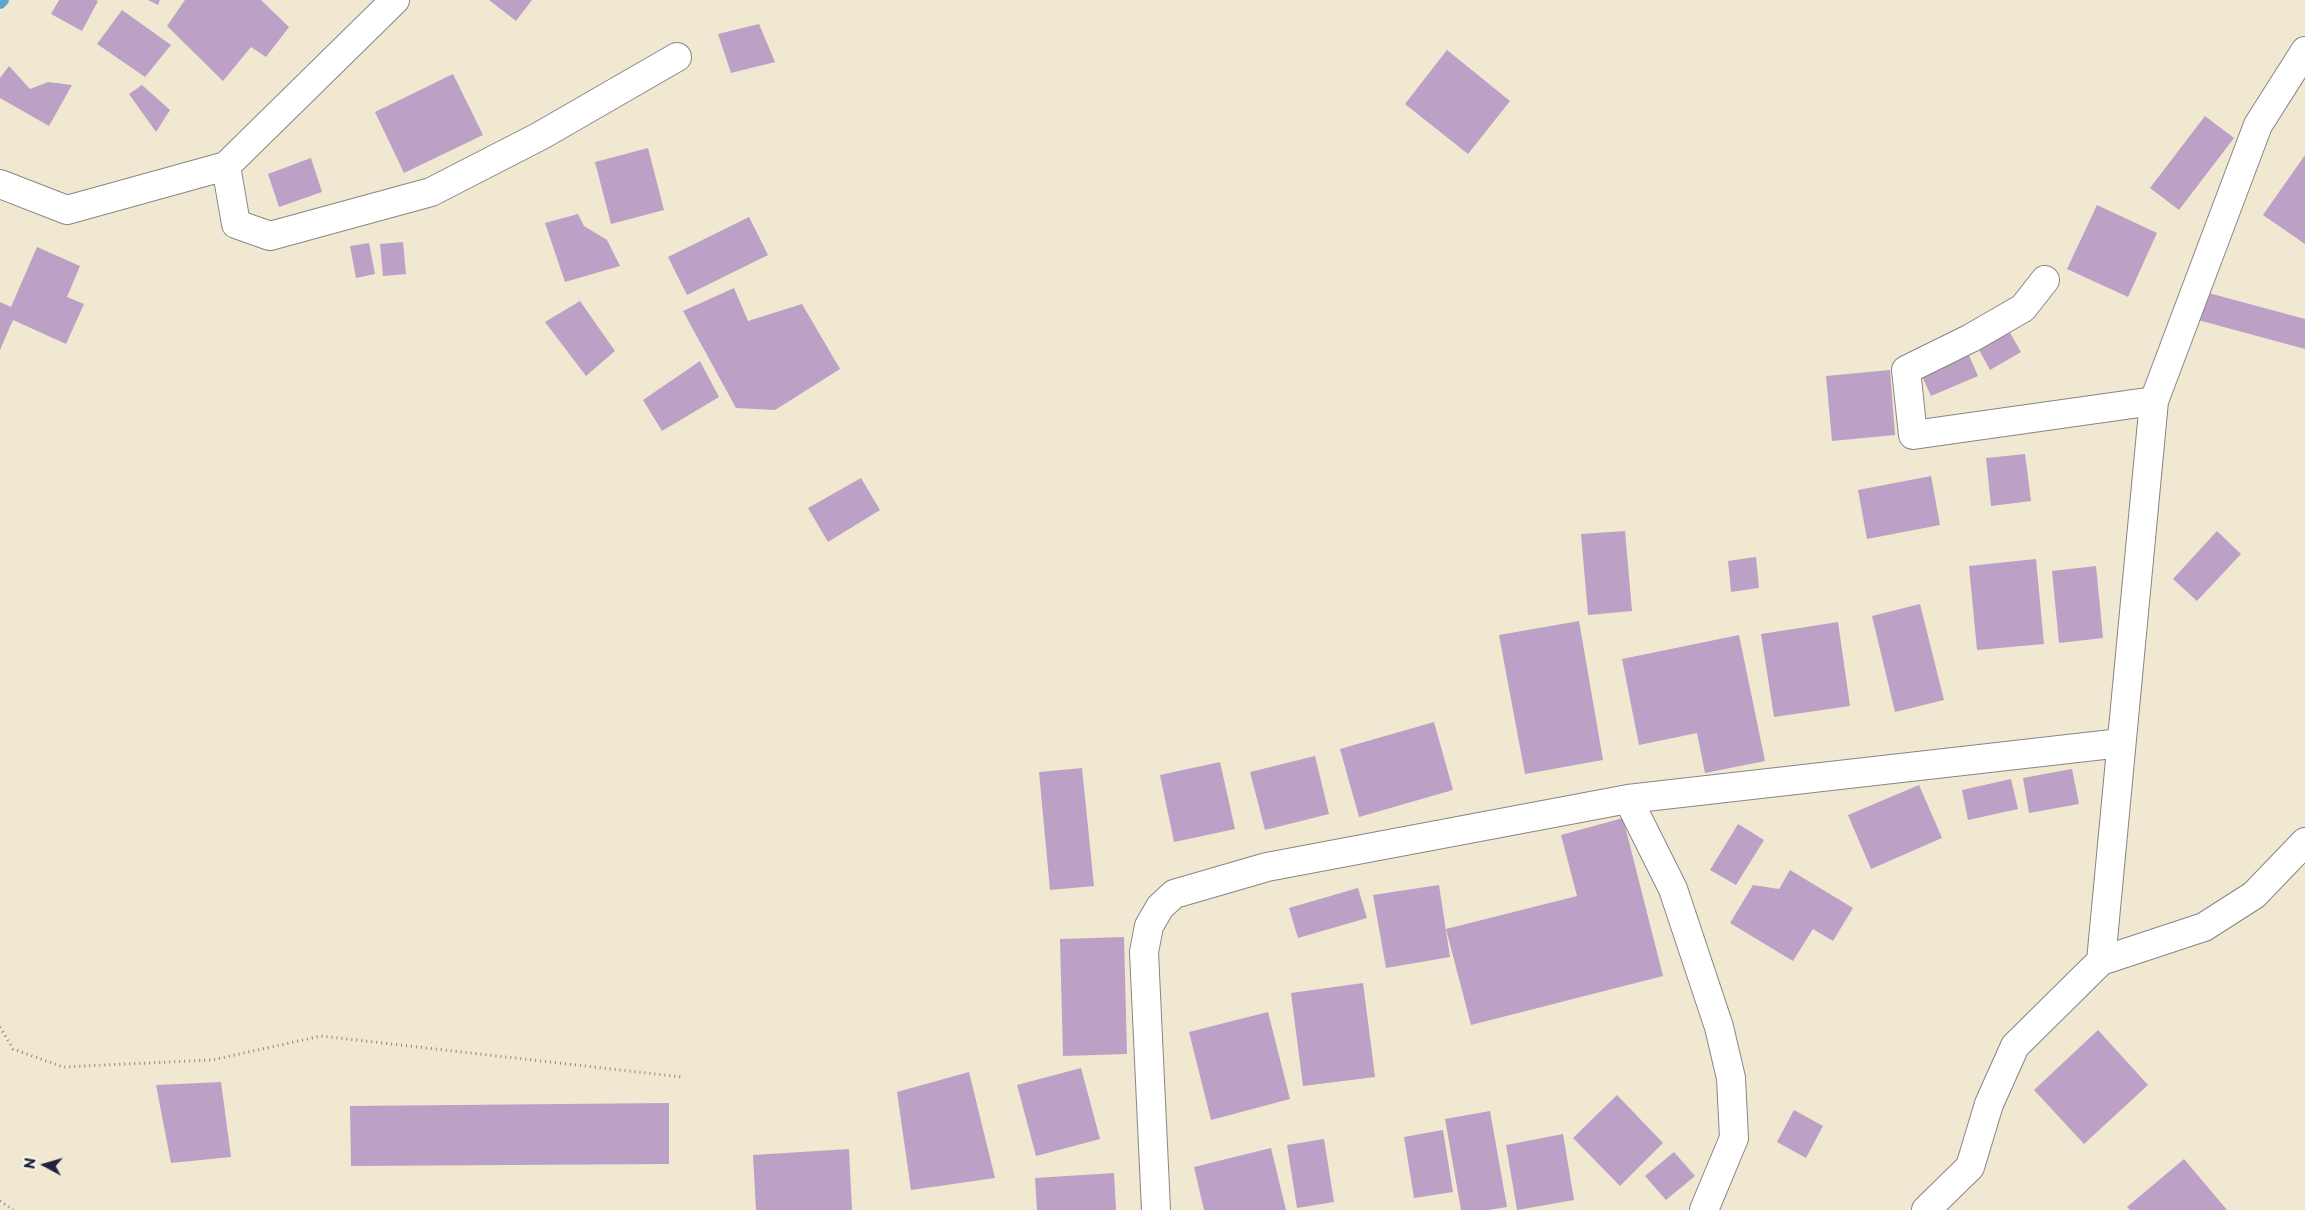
<!DOCTYPE html>
<style>
body{margin:0}
#map{position:relative;width:2305px;height:1210px;overflow:hidden;background:#f0e8d1;font-family:"Playpen Sans",sans-serif}
canvas{display:block}
.north{position:absolute;left:20px;top:1140px;width:50px;height:50px;-webkit-text-stroke:4px #f6f6f2;paint-order:stroke;rotate:276deg;font-size:14px;font-weight:700;line-height:20px;text-align:center;color:#22223b}
.north::after{content:'';display:block;margin:auto;width:18px;height:22px;background:#22223b;clip-path:polygon(50% 0,100% 100%,50% 72%,0 100%)}
</style>
<div id="map">
<canvas width="2305" height="1210"></canvas>
<div class="north">N</div>
</div>
<script>
const ctx = document.querySelector('canvas').getContext('2d');
ctx.lineJoin = 'round';
const shape = rows => new Path2D(rows.map(r => 'M' + r).join(''));
function strokePath(path, color, width, dash) { ctx.strokeStyle = color; ctx.lineWidth = width; ctx.lineCap = dash ? 'butt' : 'round'; ctx.setLineDash(dash || []); ctx.stroke(path); }
function paint(path, color) { ctx.fillStyle = color; ctx.fill(path, 'evenodd'); }
strokePath(shape([
 [0,3,3,0]
]), '#5da3d3', 12);
paint(shape([
 [59,0,96,0,98,1,82,31,51,14],
 [148,0,160,0,158,5],
 [185,0,261,0,289,27,266,57,251,47,223,81,167,26],
 [489,0,532,0,516,21],
 [122,10,171,45,145,77,97,44],
 [759,24,775,62,731,73,718,34],
 [1447,50,1510,101,1468,154,1405,104],
 [9,66,30,89,48,82,72,85,49,126,0,98,0,78],
 [453,74,483,135,404,173,375,112],
 [142,85,170,110,156,132,129,94],
 [2205,116,2234,138,2179,210,2150,188],
 [648,148,664,210,611,224,595,162],
 [2305,155,2305,244,2263,215],
 [311,158,322,192,279,207,268,174],
 [2097,205,2157,233,2128,297,2067,269],
 [578,214,584,226,607,240,620,266,565,282,545,223],
 [749,217,768,255,687,295,668,257],
 [403,242,406,274,383,276,380,244],
 [369,243,375,274,356,278,350,246],
 [37,247,80,266,67,297,84,304,66,344,13,320,0,350,0,302,11,307],
 [734,288,748,321,802,304,840,369,775,410,736,408,683,311],
 [2205,292,2305,319,2305,349,2198,320],
 [580,301,615,351,586,376,545,322],
 [2009,331,2021,352,1990,370,1978,348],
 [1968,353,1978,376,1931,396,1921,374],
 [700,361,719,397,662,431,643,400],
 [1890,370,1895,435,1832,441,1826,376],
 [2025,454,2031,501,1991,506,1986,458],
 [1931,476,1940,525,1867,539,1858,490],
 [861,478,880,510,828,542,808,508],
 [1625,531,1632,611,1588,615,1581,534],
 [2217,531,2241,554,2197,601,2173,579],
 [1756,557,1759,588,1731,592,1728,561],
 [2036,559,2044,644,1977,650,1969,566],
 [2096,566,2103,638,2059,643,2052,571],
 [1920,604,1944,700,1895,712,1872,616],
 [1579,621,1603,760,1525,774,1499,635],
 [1838,622,1850,706,1774,717,1761,634],
 [1739,635,1765,761,1705,773,1697,733,1639,745,1622,659],
 [1434,722,1453,790,1359,817,1340,749],
 [1315,756,1329,814,1265,830,1250,772],
 [1220,762,1235,829,1174,842,1160,775],
 [1082,768,1094,886,1050,890,1039,772],
 [2072,769,2079,804,2029,813,2023,778],
 [2011,779,2018,809,1968,820,1962,790],
 [1919,785,1942,838,1871,869,1848,815],
 [1623,818,1663,976,1471,1025,1446,929,1577,896,1561,835],
 [1738,824,1764,840,1736,885,1710,870],
 [1790,870,1853,908,1833,941,1813,929,1793,961,1730,923,1753,885,1779,889],
 [1439,885,1450,957,1386,968,1373,895],
 [1358,888,1367,918,1298,938,1289,908],
 [1124,937,1127,1054,1063,1056,1060,939],
 [1363,983,1375,1077,1303,1086,1291,993],
 [1268,1012,1290,1099,1211,1120,1189,1032],
 [2098,1030,2148,1085,2084,1144,2034,1090],
 [1081,1068,1100,1139,1036,1156,1017,1085],
 [969,1072,995,1178,911,1190,897,1092],
 [221,1082,231,1157,171,1163,156,1085],
 [1617,1095,1663,1143,1620,1186,1573,1138],
 [669,1103,669,1164,351,1166,350,1106],
 [1794,1110,1823,1126,1806,1158,1777,1142],
 [1490,1111,1507,1207,1488,1210,1461,1210,1445,1119],
 [1443,1130,1453,1192,1414,1198,1404,1137],
 [1563,1134,1574,1200,1517,1210,1506,1145],
 [1324,1139,1334,1202,1297,1208,1287,1145],
 [1271,1148,1286,1210,1204,1210,1194,1167],
 [849,1149,852,1210,756,1210,753,1155],
 [1674,1152,1695,1176,1666,1200,1645,1176],
 [2184,1159,2227,1210,2130,1210,2127,1207],
 [1114,1173,1116,1210,1037,1210,1035,1178]
]), '#bca0c6');
const street = shape([
 [226,166,236,224,270,236,431,192,540,136,677,57],
 [0,184,67,210,226,166,395,0],
 [2045,280,2023,308,1971,338,1906,370,1913,435,2154,401],
 [1628,799,2121,743],
 [2101,961,2204,927,2254,895,2305,842],
 [1156,1210,1144,952,1149,926,1160,907,1174,894,1267,867,1628,799,1673,889,1719,1027,1731,1078,1734,1138,1704,1210],
 [1926,1210,1970,1167,1989,1104,2015,1046,2101,961,2154,401,2258,125,2305,51]
]);
strokePath(street, '#898586', 30);
strokePath(shape([
 [0,1027,13,1049,63,1067,212,1060,321,1036,682,1077],
 [0,1201,13,1210]
]), '#898586', 3, [1, 4]);
strokePath(street, '#fff', 28);
</script>
